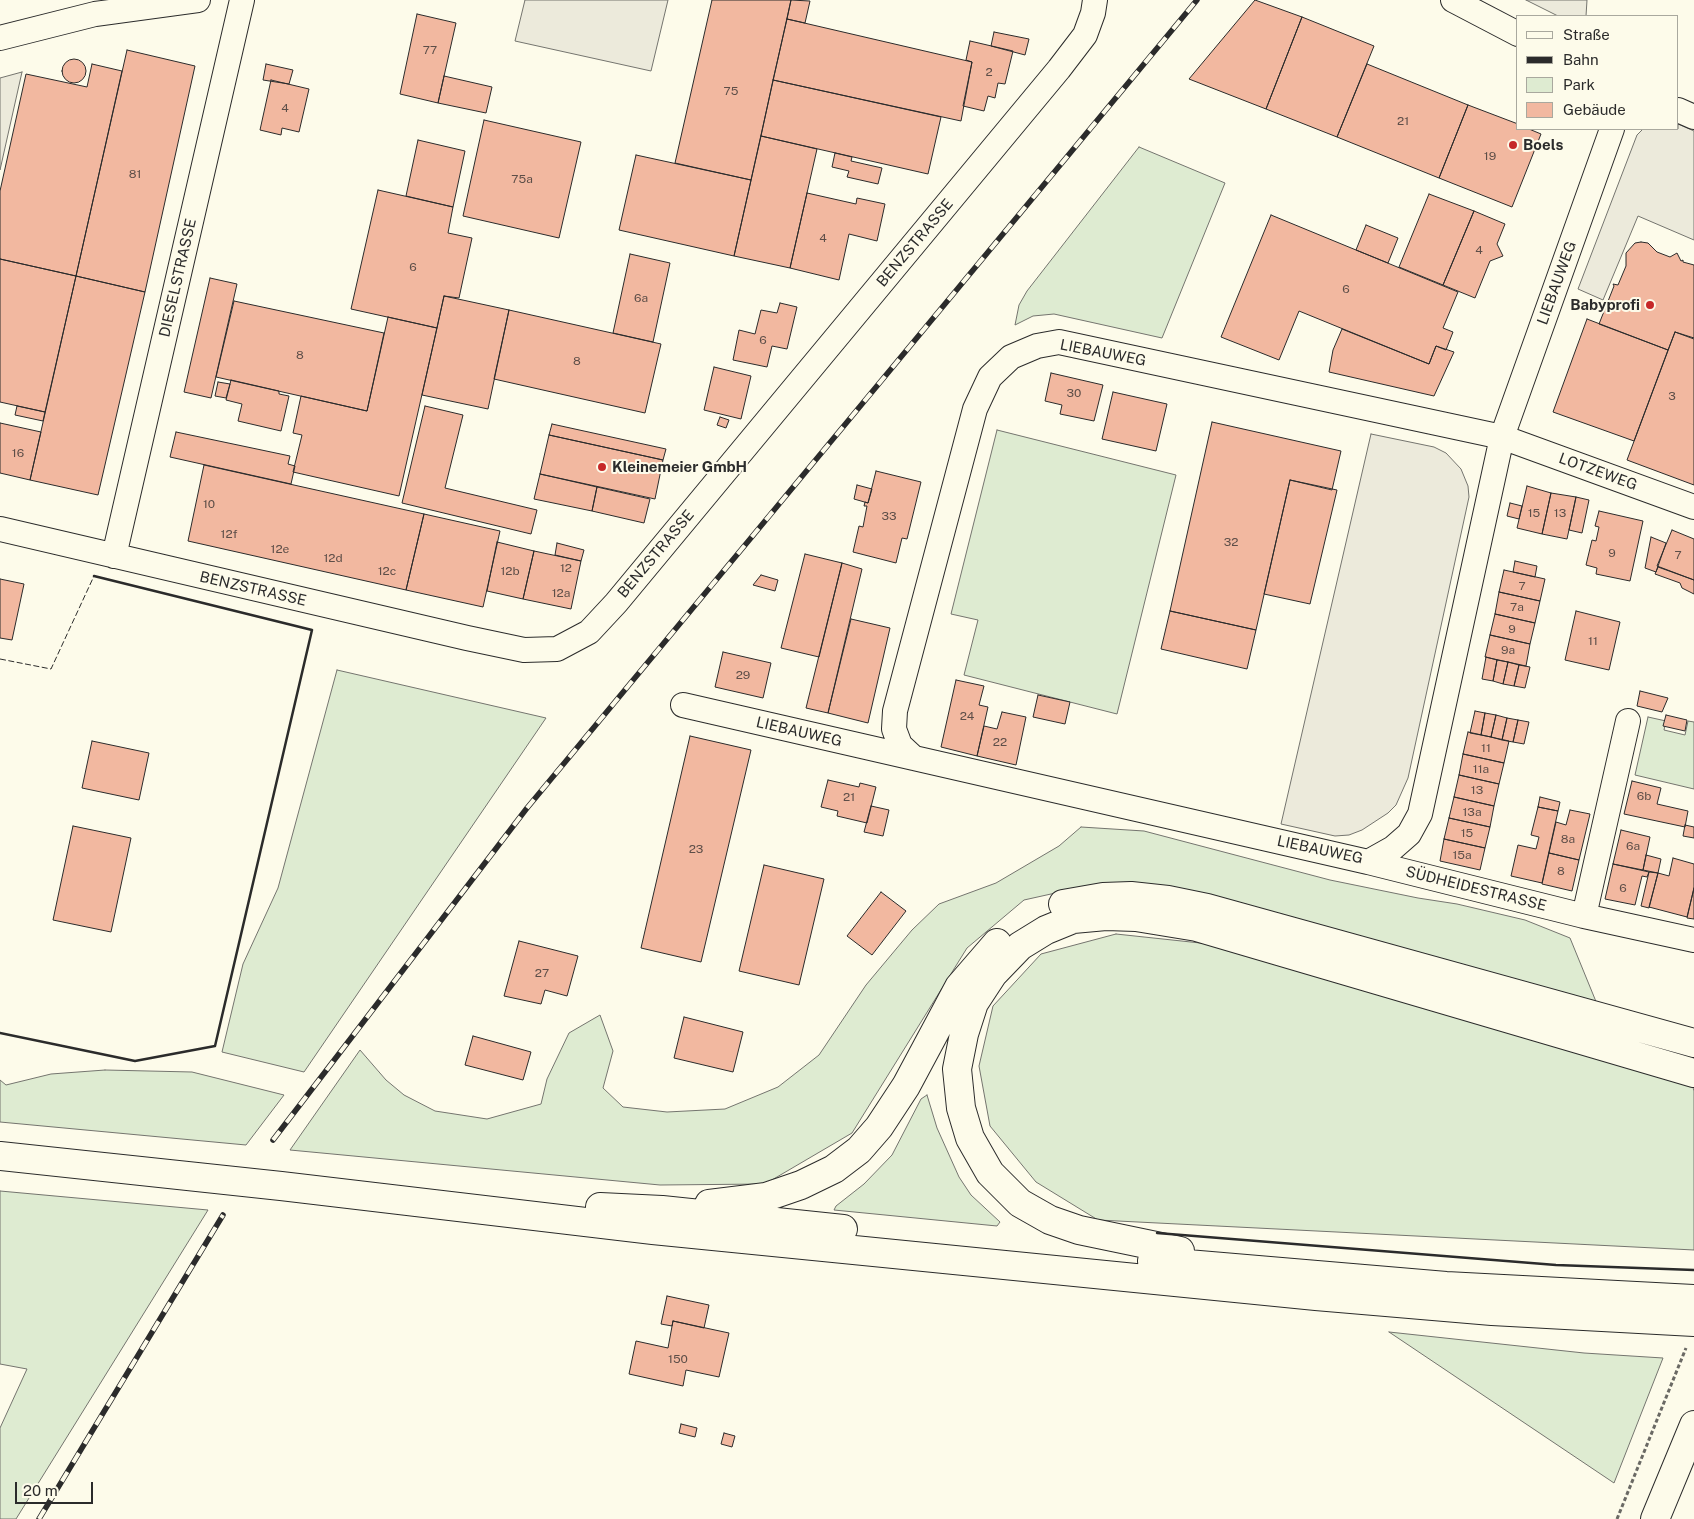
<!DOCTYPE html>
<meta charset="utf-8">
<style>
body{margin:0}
#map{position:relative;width:1694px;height:1519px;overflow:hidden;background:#fdfbea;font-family:"Public Sans",sans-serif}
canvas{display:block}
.legend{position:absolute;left:1516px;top:15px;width:162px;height:115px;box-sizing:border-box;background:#fdfbea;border:1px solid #a9a89e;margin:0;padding:6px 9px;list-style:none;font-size:15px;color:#2b2b2b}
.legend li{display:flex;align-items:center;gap:10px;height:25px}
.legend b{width:25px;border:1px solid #a9a89e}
.scale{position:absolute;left:15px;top:1482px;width:78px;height:22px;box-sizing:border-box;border:2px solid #2b2b2b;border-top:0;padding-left:6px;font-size:15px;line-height:18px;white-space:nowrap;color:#2b2b2b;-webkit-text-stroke:4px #fdfbea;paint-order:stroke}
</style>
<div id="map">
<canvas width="1694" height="1519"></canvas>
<ul class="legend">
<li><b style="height:6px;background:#fdfbea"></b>Straße</li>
<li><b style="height:6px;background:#2b2b2b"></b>Bahn</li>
<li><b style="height:14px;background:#deebd1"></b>Park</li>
<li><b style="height:14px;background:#f2b8a0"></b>Gebäude</li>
</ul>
<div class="scale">20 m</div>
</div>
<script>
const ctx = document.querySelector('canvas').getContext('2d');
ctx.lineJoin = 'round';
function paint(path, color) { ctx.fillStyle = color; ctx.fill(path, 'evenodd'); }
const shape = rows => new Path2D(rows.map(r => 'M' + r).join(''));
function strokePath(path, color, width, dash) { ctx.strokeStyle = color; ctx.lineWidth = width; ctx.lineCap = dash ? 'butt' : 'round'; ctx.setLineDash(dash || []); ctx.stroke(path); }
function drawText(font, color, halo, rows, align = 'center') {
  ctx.font = font + ' "Public Sans",sans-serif'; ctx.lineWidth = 4; ctx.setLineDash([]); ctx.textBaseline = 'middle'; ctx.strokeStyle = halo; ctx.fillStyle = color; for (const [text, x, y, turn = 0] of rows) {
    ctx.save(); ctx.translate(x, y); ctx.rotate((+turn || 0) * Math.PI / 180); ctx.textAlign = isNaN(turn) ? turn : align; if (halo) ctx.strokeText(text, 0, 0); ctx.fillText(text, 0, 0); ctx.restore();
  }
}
const green = shape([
 [1139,147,1225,183,1162,338,1054,314,1033,316,1015,325,1019,305,1027,291,1139,147],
 [997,430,1176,475,1117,714,964,675,978,620,951,614,997,430],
 [337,670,546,718,304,1072,222,1052,243,964,278,888,337,670],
 [1648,717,1666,721,1664,730,1685,735,1688,721,1694,722,1694,789,1635,775,1648,717],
 [1081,827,1144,831,1330,880,1418,898,1457,904,1525,920,1570,938,1597,1004,1087,886,1024,900,967,948,852,1133,765,1184,660,1185,290,1150,360,1050,386,1080,404,1095,435,1111,487,1119,541,1104,547,1079,569,1033,600,1015,613,1051,603,1088,623,1107,667,1112,725,1109,778,1087,819,1055,866,985,912,930,939,904,996,883,1059,846,1081,827],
 [1116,934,1219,945,1691,1080,1694,1091,1694,1250,1098,1220,1036,1182,990,1126,979,1066,993,1006,1041,954,1116,934],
 [105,1070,192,1072,284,1095,246,1145,0,1122,0,1080,6,1085,51,1074,105,1070],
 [927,1095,937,1128,959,1177,971,1195,1000,1222,997,1226,834,1210,836,1206,864,1184,892,1155,921,1099,927,1095],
 [0,1191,208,1210,16,1519,0,1519,0,1428,27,1369,0,1364,0,1191],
 [1389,1332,1584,1353,1663,1358,1614,1483,1389,1332]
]);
paint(green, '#deebd1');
strokePath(green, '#74746e', 1);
const parking = shape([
 [525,0,668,0,651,71,515,41,525,0],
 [1526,0,1587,0,1586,16,1558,16,1526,0],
 [22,72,0,170,0,78,22,72],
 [1678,124,1694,131,1694,240,1638,216,1603,300,1578,289,1637,135,1643,129,1678,129,1678,124],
 [1371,434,1434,447,1446,453,1461,469,1468,486,1469,497,1408,778,1396,805,1388,813,1362,830,1349,835,1335,836,1281,824,1371,434]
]);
paint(parking, '#eceadb');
strokePath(parking, '#74746e', 1);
const building = shape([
 [712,0,791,0,751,180,675,163,712,0],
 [791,0,810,1,805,23,787,19,791,0],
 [1255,0,1302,17,1266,109,1189,79,1255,0],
 [417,14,456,23,438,103,400,94,417,14],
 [1302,17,1374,46,1337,137,1266,109,1302,17],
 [787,19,972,62,961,121,773,80,787,19],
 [994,32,1029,39,1025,55,991,46,994,32],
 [970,41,1013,51,1005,84,998,83,995,98,988,96,984,111,963,106,972,62,966,60,970,41],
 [127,50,195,66,145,292,76,276,127,50],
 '62 71a12 12 0 1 1 24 0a12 12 0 1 1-24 0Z',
 [92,64,122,71,76,276,0,259,0,191,26,74,87,87,92,64],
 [266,64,293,70,289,84,263,80,266,64],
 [1367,64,1468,105,1439,178,1337,137,1367,64],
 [444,76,492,87,486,113,438,103,444,76],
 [271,80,309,89,299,132,282,128,281,135,260,130,271,80],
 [773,80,941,117,928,174,761,136,773,80],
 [1468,105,1518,124,1518,129,1529,129,1541,134,1512,207,1439,178,1468,105],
 [484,120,581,142,559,238,463,216,484,120],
 [761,136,817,149,790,268,734,256,761,136],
 [418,140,465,151,453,207,406,196,418,140],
 [835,153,852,157,851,161,882,168,878,184,847,177,849,171,832,167,835,153],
 [636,155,751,180,734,256,619,230,636,155],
 [378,190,453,207,448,233,472,238,459,298,444,296,437,328,351,309,378,190],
 [807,193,856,204,857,198,885,204,877,241,849,234,839,280,790,268,807,193],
 [1429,194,1474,211,1443,285,1399,267,1429,194],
 [1474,211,1505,224,1497,244,1503,256,1490,261,1475,298,1443,285,1474,211],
 [1271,215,1458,292,1443,328,1453,332,1446,350,1436,346,1429,364,1299,311,1279,360,1221,337,1271,215],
 [1366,225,1398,238,1388,263,1356,250,1366,225],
 [1641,242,1648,243,1657,252,1670,257,1677,253,1681,261,1683,260,1683,262,1694,265,1694,338,1675,332,1668,350,1599,324,1614,286,1613,284,1618,285,1626,266,1626,253,1635,243,1641,242],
 [630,254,670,263,653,342,613,333,630,254],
 [0,259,76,276,45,412,0,402,0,259],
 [76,276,145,292,98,495,30,480,76,276],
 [210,278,237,284,211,398,184,392,210,278],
 [444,296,509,310,488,409,422,395,444,296],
 [234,301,384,333,367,411,216,377,234,301],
 [780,303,797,307,787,349,772,346,767,367,733,360,739,330,755,334,761,310,777,313,780,303],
 [509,310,661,344,645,413,494,379,509,310],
 [388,317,437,328,399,496,293,472,302,435,293,433,301,396,367,411,388,317],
 [1587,319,1668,350,1634,441,1553,412,1587,319],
 [1342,329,1429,364,1436,346,1454,352,1434,396,1329,372,1333,350,1342,329],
 [1675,332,1694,339,1694,485,1627,460,1675,332],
 [714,367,751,376,741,419,704,410,714,367],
 [1051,373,1103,385,1094,421,1060,414,1062,405,1045,401,1051,373],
 [231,380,279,391,279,394,289,396,281,431,238,421,242,404,226,400,231,380],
 [218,382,230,384,226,398,215,396,218,382],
 [1113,392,1167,404,1156,451,1102,439,1113,392],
 [17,406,45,412,43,421,15,415,17,406],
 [425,406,463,415,445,488,537,510,531,534,402,503,425,406],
 [720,417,729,420,726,428,717,425,720,417],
 [1212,422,1341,451,1332,490,1290,480,1256,630,1170,611,1212,422],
 [0,423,41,432,30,480,0,473,0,423],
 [552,424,666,449,663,460,549,435,552,424],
 [176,432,290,456,288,464,295,466,291,484,170,457,176,432],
 [549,435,663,460,655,499,540,474,549,435],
 [204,465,424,514,406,590,188,541,204,465],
 [876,471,921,482,907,539,902,538,896,563,853,552,859,526,863,527,867,506,864,506,865,502,868,503,876,471],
 [540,474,597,487,592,511,534,499,540,474],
 [1290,480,1337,490,1310,604,1264,594,1290,480],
 [857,485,872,489,868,503,854,499,857,485],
 [1527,486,1551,493,1542,534,1517,528,1527,486],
 [597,487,650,499,644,523,592,511,597,487],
 [1551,493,1576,497,1567,539,1542,534,1551,493],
 [1576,497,1589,500,1582,533,1569,530,1576,497],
 [1510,503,1522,506,1519,519,1507,516,1510,503],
 [1599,511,1643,521,1630,581,1596,574,1597,568,1586,565,1592,540,1596,541,1599,527,1595,526,1599,511],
 [424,514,500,531,483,607,406,590,424,514],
 [1672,530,1694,539,1694,580,1657,566,1672,530],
 [1651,537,1666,543,1656,572,1645,568,1651,537],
 [497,542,534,551,523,599,487,591,497,542],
 [557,543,584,550,581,561,555,555,557,543],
 [534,551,581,561,571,609,523,599,534,551],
 [805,554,842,563,819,657,781,648,805,554],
 [1515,561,1537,566,1535,577,1513,572,1515,561],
 [842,563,862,569,828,713,806,708,842,563],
 [1658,567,1694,580,1694,594,1682,588,1680,583,1655,574,1658,567],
 [1504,570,1545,579,1540,601,1499,592,1504,570],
 [761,575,778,580,775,591,753,585,761,575],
 [0,579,24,584,12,640,0,638,0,579],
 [1499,592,1540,601,1535,623,1495,614,1499,592],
 [1170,611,1256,630,1247,669,1161,649,1170,611],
 [1576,611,1620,622,1609,670,1565,660,1576,611],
 [1495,614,1535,623,1530,644,1490,635,1495,614],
 [851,619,890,628,868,723,828,713,851,619],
 [1490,635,1530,644,1526,666,1485,657,1490,635],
 [723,652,771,663,763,698,715,687,723,652],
 [1486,657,1497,660,1493,681,1482,679,1486,657],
 [1497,660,1508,662,1503,684,1493,681,1497,660],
 [1508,662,1519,665,1514,686,1503,684,1508,662],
 [1519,665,1530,667,1525,688,1514,686,1519,665],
 [956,680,984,686,979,705,988,707,977,756,941,747,956,680],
 [1640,691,1668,698,1662,712,1637,706,1640,691],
 [1038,695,1070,702,1065,724,1033,717,1038,695],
 [1475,711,1485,713,1481,735,1470,733,1475,711],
 [1002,712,1026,717,1016,765,977,756,984,726,997,729,1002,712],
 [1485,713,1496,715,1491,737,1481,735,1485,713],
 [1496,715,1507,718,1502,740,1491,737,1496,715],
 [1666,715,1687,720,1685,731,1663,726,1666,715],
 [1507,718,1518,720,1513,742,1502,740,1507,718],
 [1518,720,1529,722,1524,744,1513,742,1518,720],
 [1468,732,1509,741,1504,763,1463,754,1468,732],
 [690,736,751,750,701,962,641,948,690,736],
 [92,741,149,753,139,800,82,788,92,741],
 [1463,754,1504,763,1499,784,1459,775,1463,754],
 [1459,775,1499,784,1494,806,1454,797,1459,775],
 [828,780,859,787,860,783,876,787,867,823,837,816,838,811,821,807,828,780],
 [1632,781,1661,788,1657,804,1688,811,1685,827,1624,814,1632,781],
 [1454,797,1494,806,1490,827,1449,818,1454,797],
 [1540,797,1560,802,1558,811,1538,807,1540,797],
 [871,806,889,810,883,836,864,832,871,806],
 [1538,807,1558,811,1542,883,1511,876,1518,845,1536,849,1539,837,1531,835,1538,807],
 [1570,810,1590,814,1579,860,1549,853,1556,822,1566,825,1570,810],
 [1449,818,1490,827,1485,848,1444,839,1449,818],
 [1685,825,1694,827,1694,838,1683,836,1685,825],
 [73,826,131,838,111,932,53,920,73,826],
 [1621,830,1650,837,1643,870,1613,864,1621,830],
 [1444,839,1485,848,1480,870,1440,861,1444,839],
 [1549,853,1579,860,1572,891,1542,884,1549,853],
 [1646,855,1661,859,1658,873,1643,870,1646,855],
 [1673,858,1694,864,1694,888,1687,917,1649,907,1658,873,1669,876,1673,858],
 [1613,864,1649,872,1647,877,1642,876,1635,905,1605,899,1613,864],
 [764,865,824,879,799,985,739,971,764,865],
 [1649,872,1658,873,1649,908,1641,906,1649,872],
 [1694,888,1694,919,1687,918,1694,888],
 [881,892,906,911,872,955,847,936,881,892],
 [519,941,578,956,567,996,545,990,541,1004,504,996,519,941],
 [684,1017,743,1032,733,1072,674,1058,684,1017],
 [473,1036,531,1052,523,1080,465,1065,473,1036],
 [667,1296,709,1305,704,1328,673,1321,672,1326,661,1324,667,1296],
 [673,1321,729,1333,719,1377,686,1370,683,1386,629,1374,636,1341,668,1348,673,1321],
 [681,1424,697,1428,695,1437,679,1433,681,1424],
 [724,1433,735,1436,732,1447,721,1444,724,1433]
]);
paint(building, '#f2b8a0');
strokePath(building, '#2b2b2b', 1);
const street = shape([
 [1453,0,1518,34],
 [0,38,95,14,198,0],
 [1678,110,1694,117],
 [1612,129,1502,437,1420,814,1409,834,1393,848,1368,862,914,758,900,745,894,729,895,711,975,409,990,377,1011,357,1037,346,1059,342,1502,437,1694,507],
 [0,529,467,638,524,650,557,649,589,632,616,603,1059,69,1085,35,1093,13,1095,0],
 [114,556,242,0],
 [683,705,914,758],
 [1368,862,1584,916,1694,940],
 [1584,916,1628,721]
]);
const secondary = shape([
 [1655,1519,1694,1425]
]);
const highway = shape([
 [1063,904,1103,897,1131,896,1168,900,1207,908,1694,1043],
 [0,1156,281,1186,653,1230,1316,1296,1492,1311,1694,1322],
 [709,1204,766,1197,801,1185,834,1169,859,1150,879,1127,906,1086,959,987,997,943],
 [600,1207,662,1210,843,1229],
 [1180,1251,1079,1230,1050,1220,1020,1203,990,1173,970,1138,961,1108,957,1069,964,1034,974,1003,993,974,1020,946,1046,930,1073,919,1106,916,1136,917,1197,927,1694,1073],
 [1152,1261,1446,1286,1694,1299]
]);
strokePath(street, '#2b2b2b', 26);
strokePath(secondary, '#2b2b2b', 30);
strokePath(highway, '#2b2b2b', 30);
strokePath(shape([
 [1617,1519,1686,1348]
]), '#6a6964', 3, [4, 2.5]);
strokePath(street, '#fdfbea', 24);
strokePath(secondary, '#fdfbea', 28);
strokePath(highway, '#fdfbea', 28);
const rail = shape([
 [273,1140,527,808,1197,0],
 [39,1519,223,1215]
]);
strokePath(rail, '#2b2b2b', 5.5);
strokePath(rail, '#fdfbea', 4, [11]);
strokePath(shape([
 [0,659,51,669,94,576]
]), '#2b2b2b', 1, [6, 2.5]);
strokePath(shape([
 [0,1033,135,1061,215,1046,312,630,94,576],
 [1157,1233,1556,1265,1694,1270]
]), '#2b2b2b', 2.5);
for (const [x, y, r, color] of [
 [1513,145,5,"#c62828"],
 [1650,305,5,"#c62828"],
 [602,467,5,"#c62828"]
]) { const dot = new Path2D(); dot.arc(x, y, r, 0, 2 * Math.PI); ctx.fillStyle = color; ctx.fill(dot); strokePath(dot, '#fdfbea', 2); }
drawText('12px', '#5d4e48', null, [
 ["77",430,50],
 ["2",989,72],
 ["75",731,91],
 ["4",285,108],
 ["21",1403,121],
 ["19",1490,156],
 ["81",135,174],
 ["75a",522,179],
 ["4",823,238],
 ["4",1479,250],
 ["6",413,267],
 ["6",1346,289],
 ["6a",641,298],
 ["6",763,340],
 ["8",300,355],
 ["8",577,361],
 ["30",1074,393],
 ["3",1672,396],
 ["16",18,453],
 ["10",209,504],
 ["15",1534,513],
 ["13",1560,513],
 ["33",889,516],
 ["12f",229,534],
 ["32",1231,542],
 ["12e",280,549],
 ["9",1612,553],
 ["7",1678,555],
 ["12d",333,558],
 ["12",566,568],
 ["12c",387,571],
 ["12b",510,571],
 ["7",1522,586],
 ["12a",561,593],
 ["7a",1517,607],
 ["9",1512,629],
 ["11",1593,641],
 ["9a",1508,650],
 ["29",743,675],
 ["24",967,716],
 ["22",1000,742],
 ["11",1486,748],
 ["11a",1481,769],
 ["13",1477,790],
 ["6b",1644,796],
 ["21",849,797],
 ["13a",1472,812],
 ["15",1467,833],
 ["8a",1568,839],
 ["6a",1633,846],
 ["23",696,849],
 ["15a",1462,855],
 ["8",1561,871],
 ["6",1623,888],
 ["27",542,973],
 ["150",678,1359]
]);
drawText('bold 15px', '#2b2b2b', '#fdfbea', [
 ["Boels",1523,145],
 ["Babyprofi",1640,305,"right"],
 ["Kleinemeier GmbH",612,467]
], 'left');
drawText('15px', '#2b2b2b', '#fdfbea', [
 ["BENZSTRASSE",915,243,-50],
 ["DIESELSTRASSE",178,278,-77],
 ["LIEBAUWEG",1557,283,-70],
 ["LIEBAUWEG",1103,353,11],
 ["LOTZEWEG",1598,472,20],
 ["BENZSTRASSE",656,554,-50],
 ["BENZSTRASSE",253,589,13],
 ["LIEBAUWEG",799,732,13],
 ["LIEBAUWEG",1320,850,12],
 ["SÜDHEIDESTRASSE",1476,889,14]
]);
</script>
